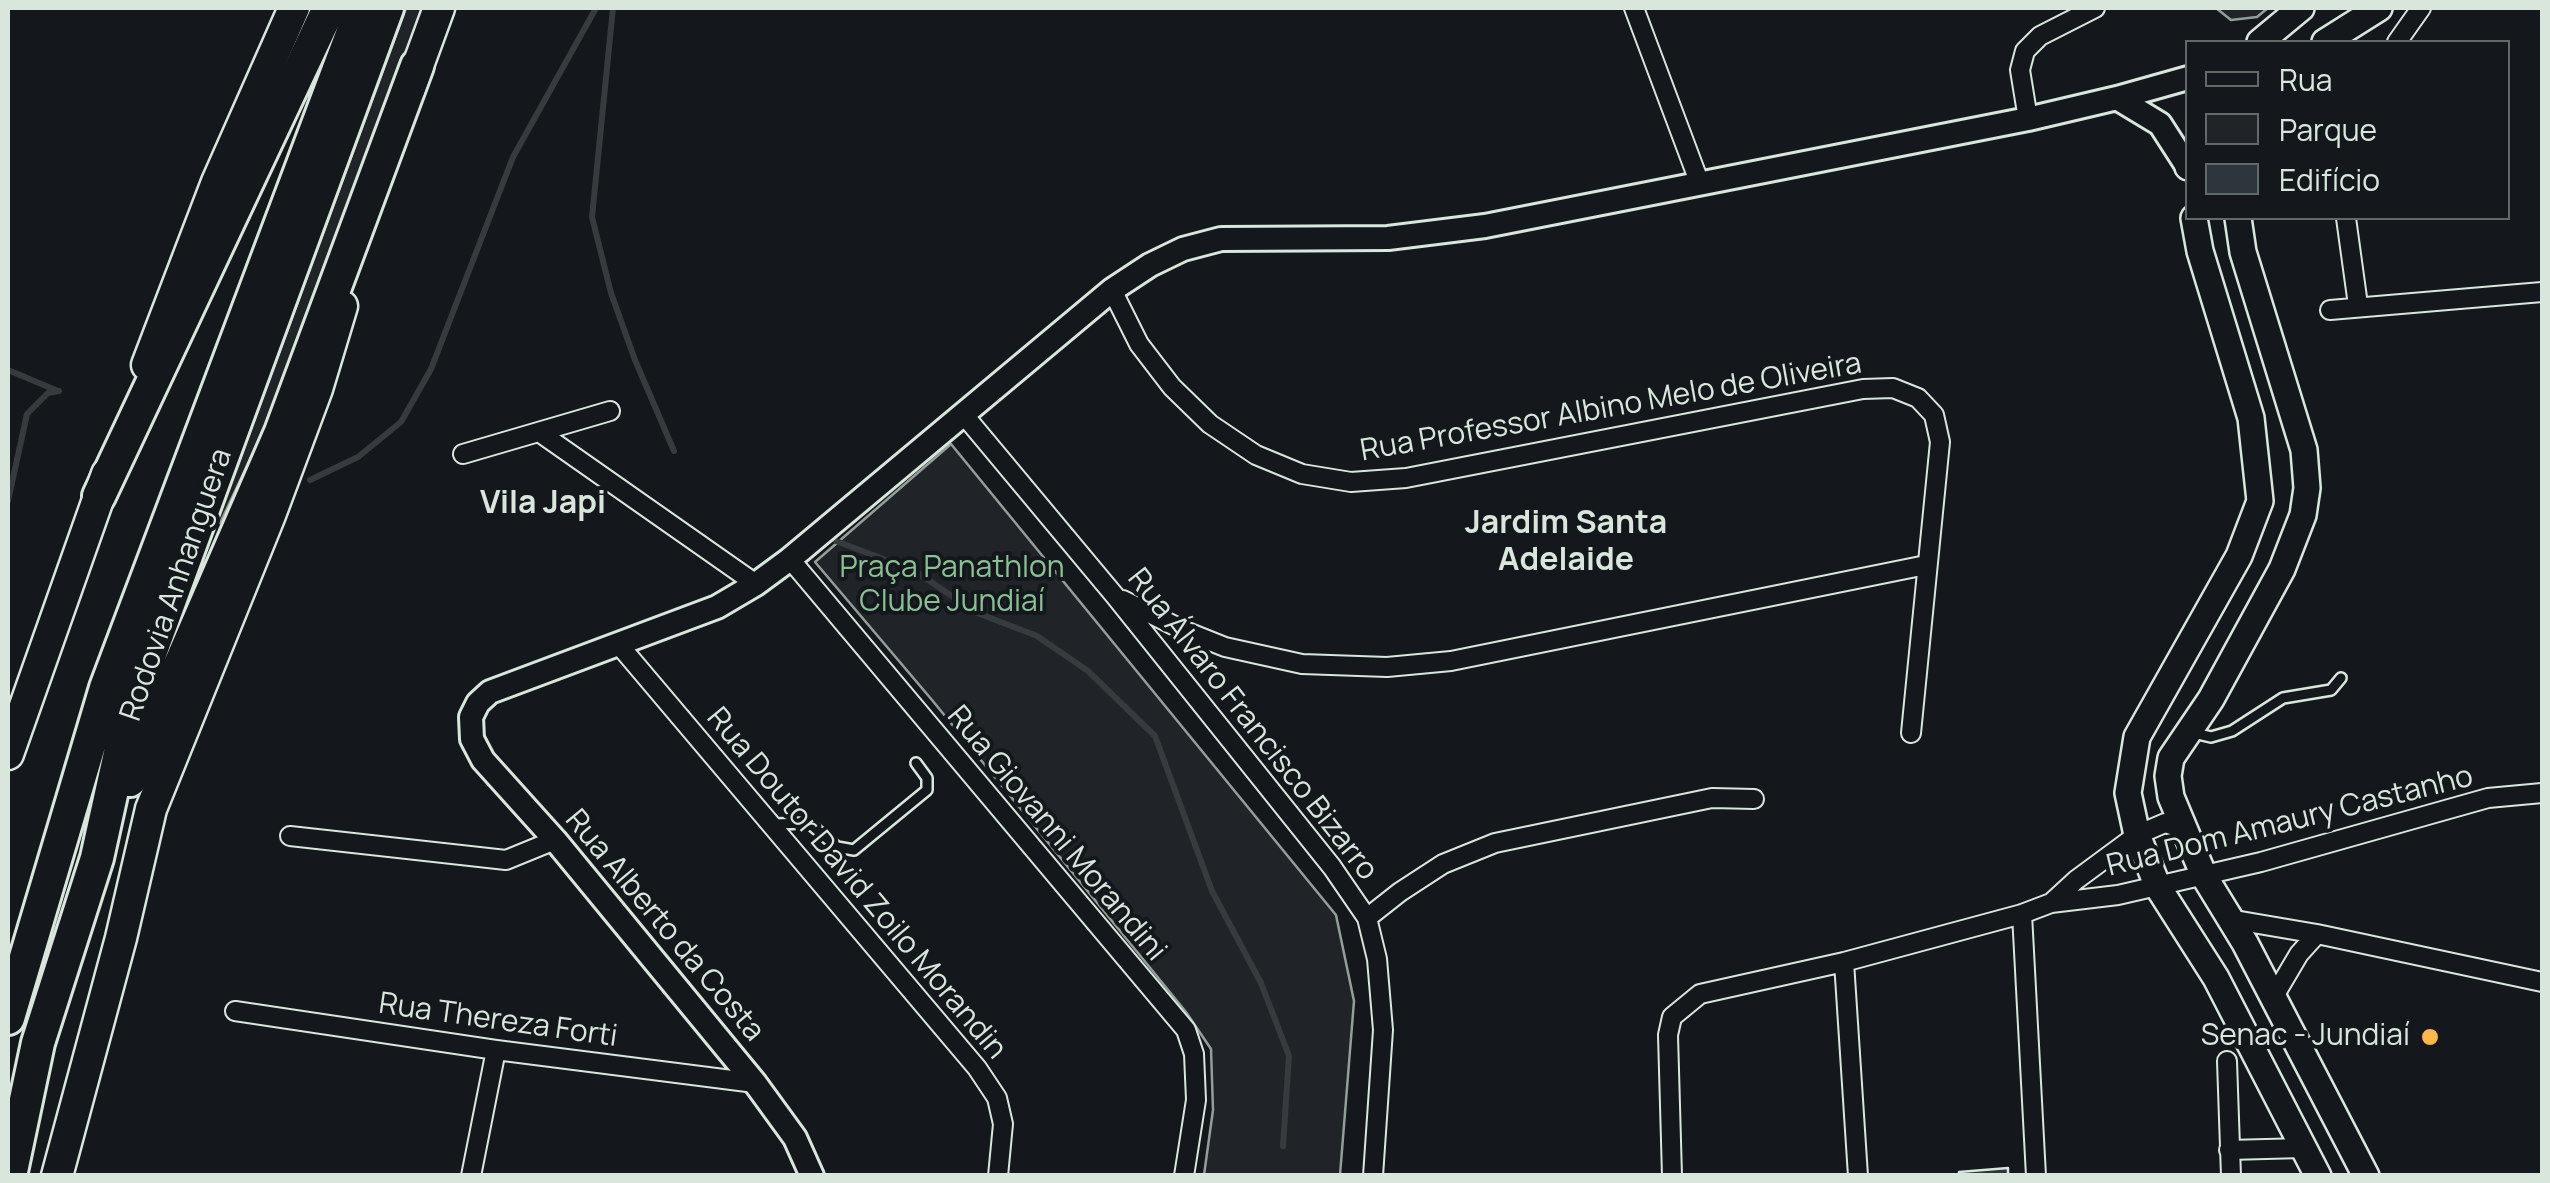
<!DOCTYPE html>
<meta charset="utf-8">
<style>
body{margin:0}
#map{position:relative;width:2550px;height:1183px;overflow:hidden;background:#14181c;font-family:Manrope,sans-serif}
canvas{display:block}
.frame{position:absolute;inset:0;border:10px solid #d8e6dc;pointer-events:none}
.legend{position:absolute;left:2185px;top:40px;width:325px;height:180px;box-sizing:border-box;background:#14181c;border:2px solid #626a69;margin:0;padding:12px 18px;list-style:none;font-size:30px;color:#d8e6dc}
.legend li{display:flex;align-items:center;gap:20px;height:50px}
.legend b{width:50px;border:2px solid #626a69}
</style>
<div id="map">
<canvas width="2550" height="1183"></canvas>
<div class="frame"></div>
<ul class="legend">
<li><b style="height:12px;background:#14181c"></b>Rua</li>
<li><b style="height:28px;background:#202428"></b>Parque</li>
<li><b style="height:28px;background:#2c363c"></b>Edifício</li>
</ul>
</div>
<script>
const ctx = document.querySelector('canvas').getContext('2d');
ctx.lineJoin = 'round';
function paint(path, color) { ctx.fillStyle = color; ctx.fill(path, 'evenodd'); }
const shape = rows => new Path2D(rows.map(r => 'M' + r).join(''));
function strokePath(path, color, width, dash) { ctx.strokeStyle = color; ctx.lineWidth = width; ctx.lineCap = dash ? 'butt' : 'round'; ctx.setLineDash(dash || []); ctx.stroke(path); }
function drawText(font, color, halo, rows, align = 'center') {
  ctx.font = font + ' Manrope,sans-serif'; ctx.lineWidth = 8; ctx.setLineDash([]); ctx.textBaseline = 'middle'; ctx.strokeStyle = halo; ctx.fillStyle = color; for (const [text, x, y, turn = 0] of rows) {
    ctx.save(); ctx.translate(x, y); ctx.rotate((+turn || 0) * Math.PI / 180); ctx.textAlign = isNaN(turn) ? turn : align; if (halo) ctx.strokeText(text, 0, 0); ctx.fillText(text, 0, 0); ctx.restore();
  }
}
const green = shape([
 [406,8,423,8,344,233,289,377,220,523,217,521,406,8],
 [2216,8,2268,8,2257,17,2231,20,2216,8],
 [951,444,1336,915,1354,1001,1340,1175,1204,1175,1213,1110,1211,1049,1186,1012,932,700,815,562,951,444]
]);
paint(green, '#202428');
strokePath(green, '#939e99', 2.5);
strokePath(shape([
 [613,8,592,217,611,293,635,360,674,451],
 [8,370,58,391],
 [310,480,358,457,401,422,431,369,513,157,596,8],
 [8,501,27,414,48,393,59,391],
 [836,541,915,571,975,612,1037,636,1088,671,1155,736,1212,891,1261,983,1289,1056,1283,1146]
]), '#363b3e', 6);
const building = shape([
 [2008,1168,2008,1176,1959,1176,1959,1172,2008,1168]
]);
paint(building, '#2c363c');
strokePath(building, '#d8e6dc', 2.5);
const service = shape([
 [2194,733,2211,737,2232,731,2283,698,2331,690,2341,678],
 [774,824,809,823,837,847,854,850,927,790,927,778,916,763]
]);
const minor = shape([
 [1634,8,1700,184],
 [2397,42,2421,8],
 [2028,119,2020,70,2025,51,2040,36,2095,8],
 [2346,218,2358,305],
 [1112,290,1139,344,1172,387,1210,424,1256,455,1302,474,1351,482,1406,478,1863,389,1893,388,1918,398,1934,415,1940,442,1911,733],
 [2330,310,2542,292],
 [964,415,1115,596,1332,867,1367,918,1377,959,1383,1030,1373,1176],
 [539,432,756,584],
 [463,454,610,411],
 [790,559,1186,1030,1194,1054,1196,1100,1184,1176],
 [1123,600,1185,631,1225,647,1302,664,1387,667,1451,661,1926,565],
 [620,646,977,1068,997,1098,1003,1124,998,1176],
 [290,836,506,860,555,840],
 [2051,903,2076,880,2137,835,2165,823,2184,829],
 [2022,914,2036,1176],
 [1367,918,1400,892,1443,864,1495,843,1712,798,1754,799],
 [2229,919,2317,934,2542,982],
 [1844,962,1858,1176],
 [2273,998,2299,954,2317,934],
 [235,1011,496,1050,755,1083],
 [2227,1061,2231,1176],
 [2229,1150,2303,1148],
 [471,1176,496,1050],
 [1672,1176,1668,1035,1672,1017,1700,994,1844,962,2022,914,2051,903,2118,895,2261,862,2488,798,2542,793]
]);
const tertiary = shape([
 [2117,98,2160,124,2187,166],
 [812,1176,795,1138,755,1083,555,840,483,760,472,739,471,717,478,703,490,692,717,607,756,584,790,559,1112,290,1150,265,1183,249,1221,239,1388,238,1485,226,2028,119,2117,98,2188,78]
]);
const secondary = shape([
 [2260,42,2301,8],
 [2325,42,2379,8],
 [2188,165,2188,167],
 [2194,218,2200,251,2251,418,2260,501,2239,556,2137,737,2128,793,2137,835,2158,887,2216,978,2318,1176],
 [2238,218,2243,252,2304,450,2307,488,2303,515,2282,569,2211,699,2171,758,2168,776,2171,797,2204,876,2245,943,2366,1176]
]);
const trunk = shape([
 [409,90,439,8],
 [147,365,217,182,294,8],
 [8,754,107,474],
 [57,1176,121,938,151,809,270,515,317,389,342,306]
]);
const motorway = shape([
 [99,496,329,8],
 [130,780,281,432,417,66],
 [8,1018,106,688,362,8],
 [10,1176,38,1043,97,858,130,708,387,8]
]);
strokePath(service, '#d8e6dc', 14);
strokePath(minor, '#d8e6dc', 22);
strokePath(tertiary, '#d8e6dc', 28);
strokePath(secondary, '#d8e6dc', 30);
strokePath(trunk, '#d8e6dc', 35);
strokePath(motorway, '#d8e6dc', 38);
strokePath(service, '#14181c', 9);
strokePath(minor, '#14181c', 18);
strokePath(tertiary, '#14181c', 22);
strokePath(secondary, '#14181c', 25);
strokePath(trunk, '#14181c', 30);
strokePath(motorway, '#14181c', 32);
for (const [x, y, r, color] of [
 [2430,1037,10,"#ffb74d"]
]) { const dot = new Path2D(); dot.arc(x, y, r, 0, 2 * Math.PI); ctx.fillStyle = color; ctx.fill(dot); strokePath(dot, '#14181c', 4); }
drawText('30px', '#d8e6dc', '#14181c', [
 ["Rua Professor Albino Melo de Oliveira",1611,408,-10],
 ["Rodovia Anhanguera",177,585,-71],
 ["Rua Álvaro Francisco Bizarro",1252,725,52],
 ["Rua Dom Amaury Castanho",2290,822,-14],
 ["Rua Giovanni Morandini",1056,834,50],
 ["Rua Doutor David Zoilo Morandin",856,884,50],
 ["Rua Alberto da Costa",664,926,50],
 ["Rua Thereza Forti",498,1021,8]
]);
drawText('30px', '#8ac095', '#14181c', [
 ["Praça Panathlon",952,569],
 ["Clube Jundiaí",952,603]
]);
drawText('30px', '#d8e6dc', '#14181c', [
 ["Senac - Jundiaí",2410,1037]
], 'right');
drawText('bold 32px', '#d8e6dc', '#14181c', [
 ["Vila Japi",543,504],
 ["Jardim Santa",1566,524],
 ["Adelaide",1566,561]
]);
</script>
